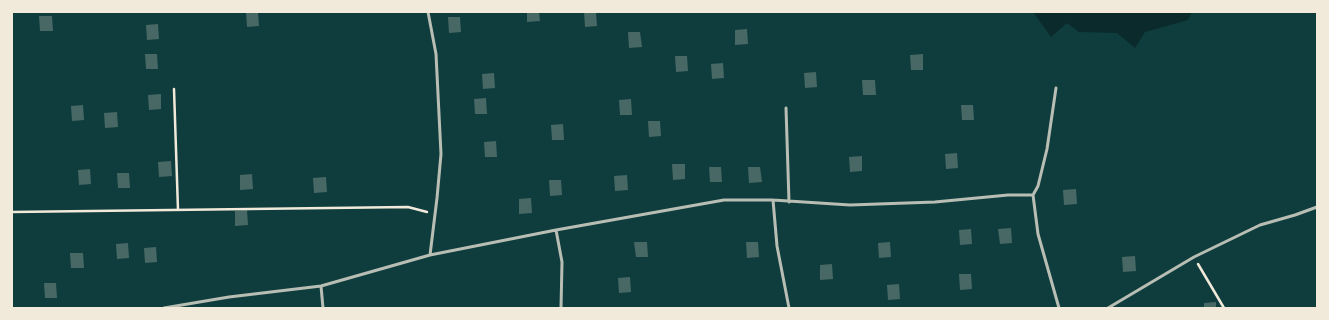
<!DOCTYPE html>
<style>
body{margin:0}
#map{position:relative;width:1329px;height:320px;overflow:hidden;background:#0f3d3e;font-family:Arial,sans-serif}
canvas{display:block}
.frame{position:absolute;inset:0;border:13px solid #f1e9da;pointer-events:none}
</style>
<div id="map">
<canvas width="1329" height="320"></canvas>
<div class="frame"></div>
</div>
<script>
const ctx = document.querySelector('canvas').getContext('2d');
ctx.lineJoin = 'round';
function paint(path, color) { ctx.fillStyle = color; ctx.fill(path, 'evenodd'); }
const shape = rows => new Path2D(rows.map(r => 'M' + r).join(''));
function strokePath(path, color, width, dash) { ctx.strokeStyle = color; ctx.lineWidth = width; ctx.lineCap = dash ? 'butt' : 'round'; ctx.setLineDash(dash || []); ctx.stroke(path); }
paint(shape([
 [1033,12,1192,12,1188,20,1145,32,1135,48,1117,33,1079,32,1067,23,1051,37]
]), '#0a2a2b');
paint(shape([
 [246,12,258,12,259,26,247,27],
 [527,12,539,12,540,21,527,22],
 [584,12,596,12,597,26,585,27],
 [39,16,52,16,53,31,40,31],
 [448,17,460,17,461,32,449,33],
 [158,24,159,39,147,40,146,25],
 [747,29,748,44,735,45,735,30],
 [628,32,640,32,642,47,629,48],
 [145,54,157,54,158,69,146,69],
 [923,54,923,70,911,70,910,55],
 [675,56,687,56,688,71,676,72],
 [723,63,724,78,712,79,711,64],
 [816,72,817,87,805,88,804,73],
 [494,73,495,88,483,89,482,74],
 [862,80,875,80,876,95,863,95],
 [161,94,161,109,149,110,148,95],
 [486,98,487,114,475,114,474,99],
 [631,99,632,115,620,115,619,100],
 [83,105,84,120,72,121,71,106],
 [961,105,973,105,974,120,962,120],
 [117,112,118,127,105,128,104,113],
 [648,121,660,121,661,136,649,137],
 [563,124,564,140,552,140,551,125],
 [496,141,497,157,485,157,484,142],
 [957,153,958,168,946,169,945,154],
 [862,156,862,171,850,172,849,157],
 [171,161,172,176,159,177,158,162],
 [672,164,685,164,685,179,673,180],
 [709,167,721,167,722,182,710,182],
 [748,167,760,167,762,182,749,183],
 [90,169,91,184,79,185,78,170],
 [117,173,129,173,130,188,118,188],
 [252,174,253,189,240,190,240,175],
 [627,175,628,190,615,191,614,176],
 [326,177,327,192,314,193,313,178],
 [549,180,561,180,562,195,550,196],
 [1076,189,1077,204,1064,205,1063,190],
 [531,198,532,213,519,214,519,199],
 [247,210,248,225,235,226,235,211],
 [1011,228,1012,243,1000,244,998,229],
 [971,229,972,244,960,245,959,230],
 [634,242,647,242,648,257,636,257],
 [746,242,758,242,759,257,747,258],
 [890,242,891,257,879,258,878,243],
 [128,243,129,258,117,259,116,244],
 [156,247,157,262,145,263,144,248],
 [70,253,83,253,84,268,71,268],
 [1135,256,1136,271,1123,272,1122,257],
 [832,264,833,279,820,280,820,265],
 [959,274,971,274,972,289,960,290],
 [630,277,631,292,619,293,618,278],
 [44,283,56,283,57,298,45,298],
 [899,284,900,299,888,300,887,285],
 [1216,302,1216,308,1204,308,1204,303]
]), '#486865');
strokePath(shape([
 [174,89,178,210],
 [12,212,408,207,427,212],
 [1198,264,1224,308]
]), '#f1e9da', 2.5);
strokePath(shape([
 [428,12,436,54,441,154,437,198,430,255],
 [1056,88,1047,149,1038,186,1033,195,1038,234,1059,308],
 [786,108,789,202],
 [773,200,777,246,789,308],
 [556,230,562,262,561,308],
 [321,286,323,308],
 [164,308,229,297,321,286,430,255,556,230,724,200,773,200,850,205,935,202,1008,195,1033,195],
 [1108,308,1194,257,1260,225,1295,215,1317,207]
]), '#b8beb3', 3);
</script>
